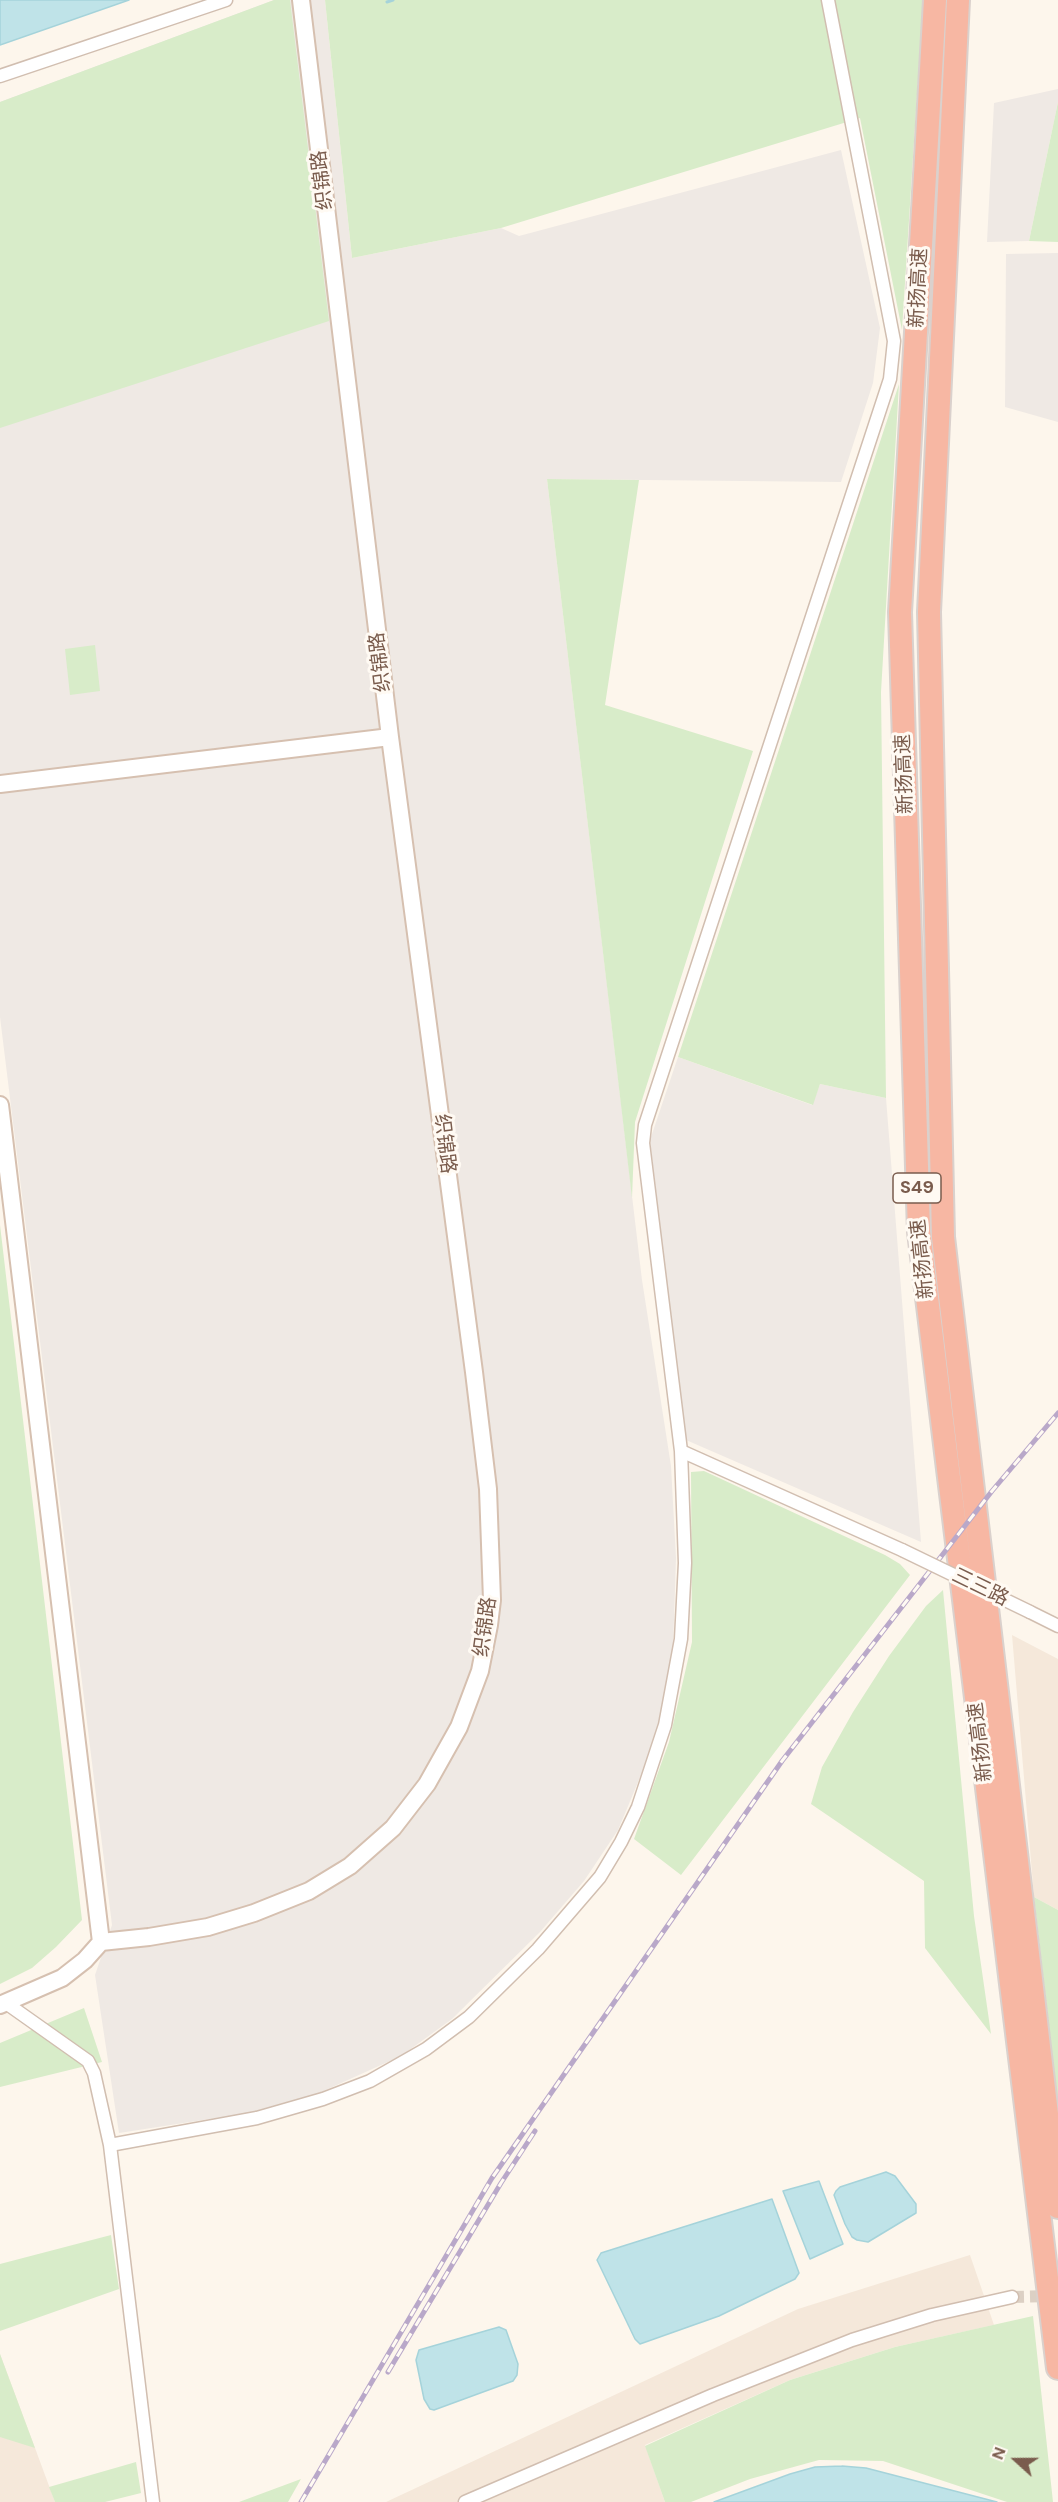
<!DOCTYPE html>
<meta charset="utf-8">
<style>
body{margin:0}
#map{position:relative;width:1058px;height:2502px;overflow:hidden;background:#fdf6ec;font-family:"DM Sans",sans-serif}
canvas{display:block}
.north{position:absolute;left:986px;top:2430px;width:60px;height:60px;-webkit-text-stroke:4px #fffaf3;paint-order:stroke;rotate:291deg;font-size:16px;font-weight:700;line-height:24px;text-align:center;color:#7a5c4d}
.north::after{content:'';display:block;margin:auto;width:21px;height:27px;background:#7a5c4d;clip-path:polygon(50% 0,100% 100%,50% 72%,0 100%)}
</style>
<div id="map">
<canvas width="1058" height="2502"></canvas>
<div class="north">N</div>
</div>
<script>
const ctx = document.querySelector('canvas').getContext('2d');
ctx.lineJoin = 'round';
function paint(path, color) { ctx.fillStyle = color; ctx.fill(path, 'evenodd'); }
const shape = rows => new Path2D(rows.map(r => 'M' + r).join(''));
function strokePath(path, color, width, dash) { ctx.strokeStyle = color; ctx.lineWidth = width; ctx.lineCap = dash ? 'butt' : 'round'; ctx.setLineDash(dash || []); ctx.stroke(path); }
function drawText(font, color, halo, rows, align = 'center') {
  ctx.font = font + ' "DM Sans","Noto Sans SC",sans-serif'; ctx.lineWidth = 6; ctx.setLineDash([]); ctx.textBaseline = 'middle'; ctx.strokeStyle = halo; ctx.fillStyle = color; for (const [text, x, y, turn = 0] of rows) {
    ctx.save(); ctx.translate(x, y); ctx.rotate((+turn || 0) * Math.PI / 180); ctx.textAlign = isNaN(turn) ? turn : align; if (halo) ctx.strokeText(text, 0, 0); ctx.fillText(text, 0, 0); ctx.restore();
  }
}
paint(shape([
 [1012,1635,1058,1659,1058,1910,1034,1897],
 [970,2255,994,2325,895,2347,790,2380,645,2445,665,2502,386,2502,798,2309],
 [0,2354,35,2448,55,2502,0,2502]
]), '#f5e8da');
paint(shape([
 [274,0,325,0,352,258,501,228,519,236,841,150,880,328,873,383,841,482,547,479,642,1280,671,1466,676,1558,673,1649,663,1710,646,1763,618,1830,584,1881,540,1932,452,2019,401,2056,319,2093,248,2113,119,2133,95,1975,112,1925,0,1017,0,102],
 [1058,89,1058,102,1029,241,987,242,994,103],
 [1058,253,1058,422,1005,407,1006,254],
 [678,1057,812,1105,820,1084,886,1098,921,1542,686,1440,650,1140]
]), '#efe9e4');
paint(shape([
 [274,0,290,0,329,321,0,428,0,102],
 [325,0,923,0,902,330,860,118,501,228,352,258],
 [1058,102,1058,242,1029,241],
 [899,384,881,692,886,1098,820,1084,813,1105,678,1057],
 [547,479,639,480,605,705,753,751,635,1122,632,1198],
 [95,645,100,691,70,695,65,649],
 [0,1225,82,1920,56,1947,32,1968,0,1984],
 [704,1471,885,1555,900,1564,910,1575,681,1875,634,1839,669,1742,692,1642,691,1472],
 [943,1590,974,1916,991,2034,925,1948,924,1881,811,1804,822,1767,853,1712,889,1656,926,1606],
 [1034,1897,1058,1910,1058,2103],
 [84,2008,102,2062,0,2087,0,2043],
 [111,2235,119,2289,0,2331,0,2264],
 [1033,2316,1053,2502,1007,2502,883,2461,819,2460,750,2479,691,2502,665,2502,645,2446,790,2380,895,2347],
 [0,2354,35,2448,0,2437],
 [136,2462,141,2493,105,2502,55,2502,49,2487],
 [301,2479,288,2502,239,2502]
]), '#d8ecc9');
const water = shape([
 [0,0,129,0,0,45,0,0],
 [886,2172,895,2176,916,2204,916,2213,868,2242,857,2240,852,2237,845,2224,834,2195,836,2191,840,2187,886,2172],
 [819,2181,843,2244,810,2259,783,2191,819,2181],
 [772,2199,799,2273,795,2279,719,2316,640,2344,635,2339,597,2260,601,2253,772,2199],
 [499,2327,506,2330,518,2364,517,2375,513,2381,434,2410,430,2409,424,2399,416,2360,419,2350,499,2327],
 [842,2466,866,2468,997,2502,714,2502,790,2474,815,2467,842,2466]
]);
paint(water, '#bfe3e8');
strokePath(water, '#a5d3da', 1.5);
strokePath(shape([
 [387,2,393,0]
]), '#a5d3da', 3);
strokePath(shape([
 [1012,2297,1053,2296]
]), '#dcd0c4', 12, [12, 6]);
const street = shape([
 [0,76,226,0],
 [681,1451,902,1550],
 [1030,1612,1058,1626],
 [6,2003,88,2061,94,2073,110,2145,153,2502],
 [110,2145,257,2118,323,2099,370,2081,426,2049,469,2017,538,1949,600,1877,621,1842,638,1807,665,1725,681,1639,685,1563,681,1451,643,1143,645,1125,890,379,894,341,828,0],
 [465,2502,713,2395,852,2340,932,2315,1012,2297]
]);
const secondary = shape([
 [0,784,390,737],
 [0,1105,101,1942],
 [0,2005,62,1978,85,1960,101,1942,149,1937,208,1927,254,1913,309,1891,350,1866,393,1828,427,1784,459,1727,480,1671,489,1625,492,1600,488,1489,474,1372,390,737,301,0]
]);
const highway = shape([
 [935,0,900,612,919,1232,1058,2368],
 [958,0,929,612,943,1237,1058,2207]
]);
strokePath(street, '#d1beb0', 15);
strokePath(secondary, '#d6c0b0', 20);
strokePath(highway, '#dad1cd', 26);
strokePath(street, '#fff', 12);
strokePath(secondary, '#fff', 16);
strokePath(highway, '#f7b7a3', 22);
const rail = shape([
 [388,2372,501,2183,535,2131],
 [301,2502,492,2178,782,1761,992,1491,1058,1413]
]);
strokePath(rail, '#b9a8c9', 5);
strokePath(rail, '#fffaf3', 3, [9]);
const streetBridge = shape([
 [902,1550,1030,1612]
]);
strokePath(streetBridge, '#d1beb0', 15, []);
strokePath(streetBridge, '#fff', 12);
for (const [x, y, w] of [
 [917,1188,48]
]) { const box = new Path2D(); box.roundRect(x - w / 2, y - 15, w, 30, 4.5); ctx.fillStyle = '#fffaf3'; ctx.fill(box); strokePath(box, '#7a5c4d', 1.5); }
drawText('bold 18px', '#7a5c4d', null, [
 ["S49",917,1188]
]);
drawText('20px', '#7a5c4d', '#fffaf3', [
 ["织锦路",323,180,-97],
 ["新扬高速",919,288,-87],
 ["织锦路",381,662,-97],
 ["新扬高速",905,774,-92],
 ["织锦路",444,1144,83],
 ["新扬高速",923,1259,-96],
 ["三三路",980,1588,26],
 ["织锦路",486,1627,-82],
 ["新扬高速",981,1742,-97]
]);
</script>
